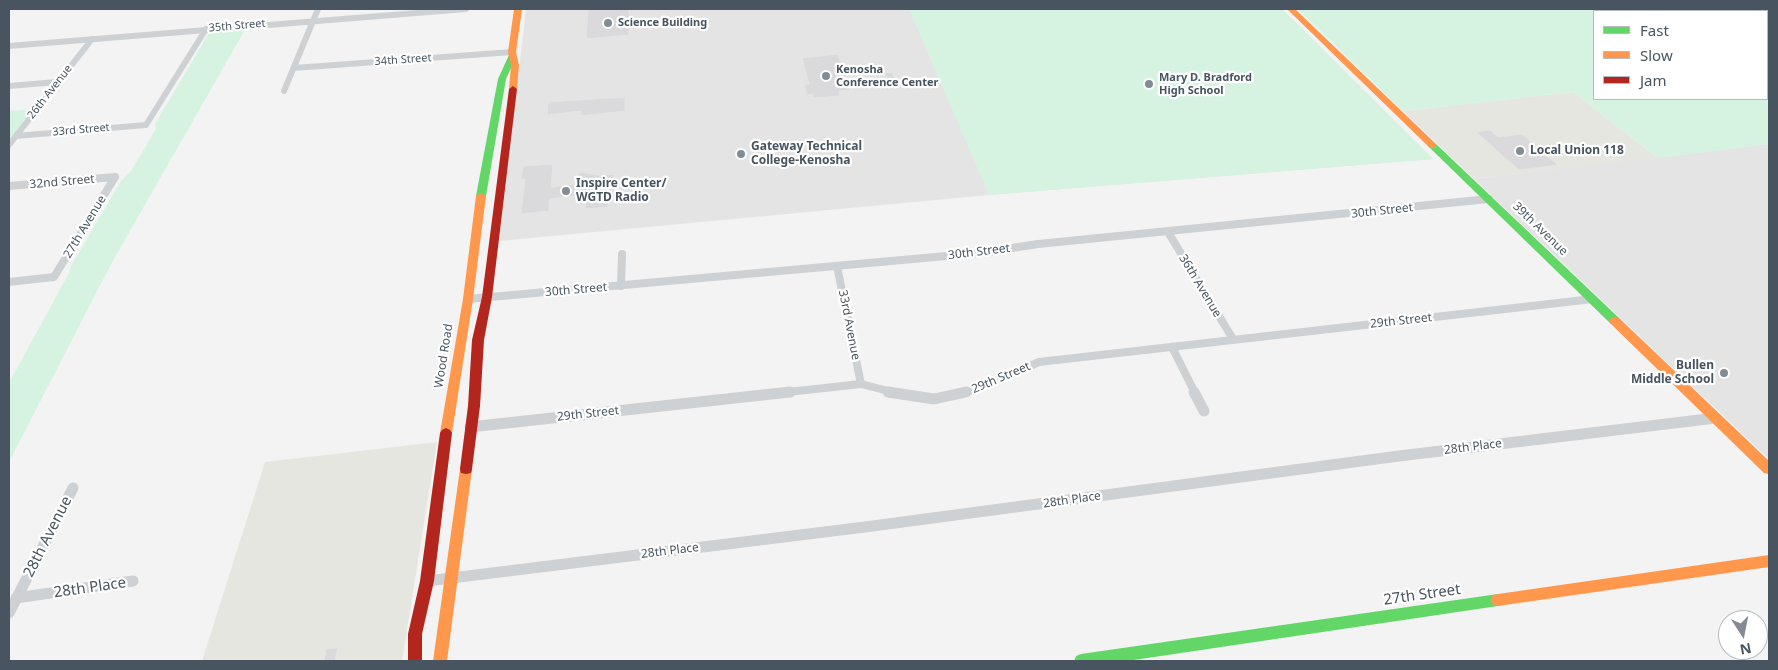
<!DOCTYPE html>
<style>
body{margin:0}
#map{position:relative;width:1778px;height:670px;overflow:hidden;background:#f3f3f3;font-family:"Noto Sans",sans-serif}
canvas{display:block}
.frame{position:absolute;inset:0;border:10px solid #485560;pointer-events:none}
.legend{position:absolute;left:1593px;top:10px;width:175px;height:90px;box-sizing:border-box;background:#fff;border:1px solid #b6bbbf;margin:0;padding:6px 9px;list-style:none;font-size:15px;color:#485560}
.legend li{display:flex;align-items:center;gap:10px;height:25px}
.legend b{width:25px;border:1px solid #b6bbbf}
.north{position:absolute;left:1718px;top:610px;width:50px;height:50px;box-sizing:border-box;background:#fff;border:1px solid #b6bbbf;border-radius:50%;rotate:169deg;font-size:14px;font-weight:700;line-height:20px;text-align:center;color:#485560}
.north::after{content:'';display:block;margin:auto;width:18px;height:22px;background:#848c93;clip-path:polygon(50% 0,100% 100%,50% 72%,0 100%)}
</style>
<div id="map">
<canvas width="1778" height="670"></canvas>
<div class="frame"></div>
<ul class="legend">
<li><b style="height:6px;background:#63d668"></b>Fast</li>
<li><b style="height:6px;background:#ff974d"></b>Slow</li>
<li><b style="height:6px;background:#b3261e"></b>Jam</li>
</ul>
<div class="north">N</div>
</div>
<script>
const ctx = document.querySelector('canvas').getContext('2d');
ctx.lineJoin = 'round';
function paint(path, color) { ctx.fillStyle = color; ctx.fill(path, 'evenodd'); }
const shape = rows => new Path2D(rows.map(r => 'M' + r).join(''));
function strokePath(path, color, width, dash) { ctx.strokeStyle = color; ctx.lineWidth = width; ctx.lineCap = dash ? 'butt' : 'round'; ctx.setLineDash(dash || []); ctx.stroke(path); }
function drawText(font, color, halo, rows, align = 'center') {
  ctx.font = font + ' "Noto Sans",sans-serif'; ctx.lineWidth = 4.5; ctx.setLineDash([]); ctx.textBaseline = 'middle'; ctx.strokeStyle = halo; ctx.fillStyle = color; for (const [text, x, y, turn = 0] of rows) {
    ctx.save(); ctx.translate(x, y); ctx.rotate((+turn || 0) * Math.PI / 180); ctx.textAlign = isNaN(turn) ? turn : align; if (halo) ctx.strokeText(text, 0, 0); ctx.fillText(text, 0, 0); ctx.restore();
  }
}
paint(shape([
 [1573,92,1658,158,1474,179,1403,111],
 [437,442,402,661,202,661,265,462]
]), '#e6e6e1');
paint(shape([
 [526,9,1282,9,1433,159,989,195,499,241],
 [1769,144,1769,459,1474,179]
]), '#e4e4e5');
paint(shape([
 [909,9,1282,9,1433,159,989,195],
 [1298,9,1674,9,1678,11,1594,11,1594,99,1767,99,1767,66,1769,68,1769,144,1658,158,1573,92,1403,111],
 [246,28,111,264,9,462,9,383,69,273,70,268,121,181,131,171,156,129,155,124,209,33],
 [36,109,9,145,9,111]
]), '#d6f2e1');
const building = shape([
 [588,9,629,9,629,35,586,39,588,9],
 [838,54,849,90,839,91,840,96,813,98,812,94,807,95,804,84,809,84,802,58,838,54],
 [892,72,898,86,890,87,885,73,892,72],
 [625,97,625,111,581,116,581,111,547,115,548,102,625,97],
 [1490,130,1498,137,1522,134,1558,165,1519,170,1476,132,1490,130],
 [553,164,551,187,575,184,579,172,599,175,614,174,614,181,608,182,608,207,585,209,586,195,550,199,549,211,521,214,525,179,521,179,523,166,553,164],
 [338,648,335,661,324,661,326,649,338,648]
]);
paint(building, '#dadadc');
strokePath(building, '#e4e5e5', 1);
strokePath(shape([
 [9,46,466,9],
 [294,68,512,52],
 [9,86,57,82],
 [284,91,318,9],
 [16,136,146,125,206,29],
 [9,145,92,39]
]), '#ced1d4', 6);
strokePath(shape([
 [9,186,115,177],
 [1168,232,1233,339],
 [837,266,861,384],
 [9,282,54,277,115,177],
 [621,286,622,254],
 [468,299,980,253,1038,244,1489,199],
 [1172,347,1195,393],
 [779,393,861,384,896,393],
 [961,393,974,390,1039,362,1593,299]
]), '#ced1d4', 8);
strokePath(shape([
 [888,392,934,399,966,392],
 [1194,392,1204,411],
 [470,427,790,392],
 [427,581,865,527,1399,456,1716,418],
 [16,598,133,581],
 [9,613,73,488]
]), '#ced1d4', 11);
paint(shape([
 [509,55,516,57,506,79,486,196,481,199,476,196,498,79,509,55],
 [1433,143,1436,144,1619,318,1621,321,1619,324,1611,324,1430,148,1428,146,1433,143],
 [1498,594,1503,595,1505,600,1503,605,1498,606,1127,661,1074,661,1076,656,1081,654,1498,594]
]), '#63d668');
paint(shape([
 [514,9,522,9,516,52,519,65,517,89,513,92,509,89,511,65,508,52,514,9],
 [1287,9,1295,9,1436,144,1436,148,1430,148,1287,9],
 [481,193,486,196,473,299,452,433,450,436,446,438,442,436,440,433,463,299,476,196,481,193],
 [1615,317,1619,318,1769,461,1769,474,1764,473,1611,324,1609,321,1611,318,1615,317],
 [466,464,471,465,472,469,447,661,433,661,460,469,461,465,466,464],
 [1769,555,1769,567,1498,606,1493,605,1491,600,1493,595,1498,594,1769,555]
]), '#ff974d');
paint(shape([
 [513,86,517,89,492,297,484,340,480,406,472,469,471,473,466,474,461,473,460,469,468,406,472,340,482,297,509,89,513,86],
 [446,428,450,430,452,433,434,581,422,634,422,661,408,661,408,634,420,581,440,433,442,430,446,428]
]), '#b3261e');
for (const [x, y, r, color] of [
 [608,23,5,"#848c93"],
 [826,76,5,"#848c93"],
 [1149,84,5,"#848c93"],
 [1520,151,5,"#848c93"],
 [741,154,5,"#848c93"],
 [566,191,5,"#848c93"],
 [1724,373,5,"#848c93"]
]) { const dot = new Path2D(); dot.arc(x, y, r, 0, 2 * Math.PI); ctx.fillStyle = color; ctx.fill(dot); strokePath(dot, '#fff', 2); }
drawText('bold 11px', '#485560', '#fff', [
 ["Science Building",618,23],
 ["Kenosha",836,70],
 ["Conference Center",836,83],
 ["Mary D. Bradford",1159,78],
 ["High School",1159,91]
], 'left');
drawText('11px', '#485560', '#fff', [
 ["35th Street",237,26,-5],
 ["34th Street",403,60,-4],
 ["26th Avenue",50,92,-52],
 ["33rd Street",81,130,-5]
]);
drawText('bold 12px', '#485560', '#fff', [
 ["Gateway Technical",751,147],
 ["College-Kenosha",751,161],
 ["Local Union 118",1530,151],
 ["Inspire Center/",576,184],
 ["WGTD Radio",576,198],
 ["Bullen",1714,366,"right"],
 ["Middle School",1714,380,"right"]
], 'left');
drawText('12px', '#485560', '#fff', [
 ["32nd Street",62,182,-5],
 ["30th Street",1382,211,-6],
 ["27th Avenue",85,227,-59],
 ["39th Avenue",1540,229,44],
 ["30th Street",979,252,-7],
 ["36th Avenue",1200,286,59],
 ["30th Street",576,290,-5],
 ["29th Street",1401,321,-6],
 ["33rd Avenue",849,325,79],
 ["Wood Road",444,356,-81],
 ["29th Street",1001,378,-23],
 ["29th Street",588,414,-6],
 ["28th Place",1473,447,-7],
 ["28th Place",1072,500,-8],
 ["28th Place",670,551,-7]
]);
drawText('15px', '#485560', '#fff', [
 ["28th Avenue",48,537,-63],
 ["28th Place",90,588,-8],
 ["27th Street",1422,595,-8]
]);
</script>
